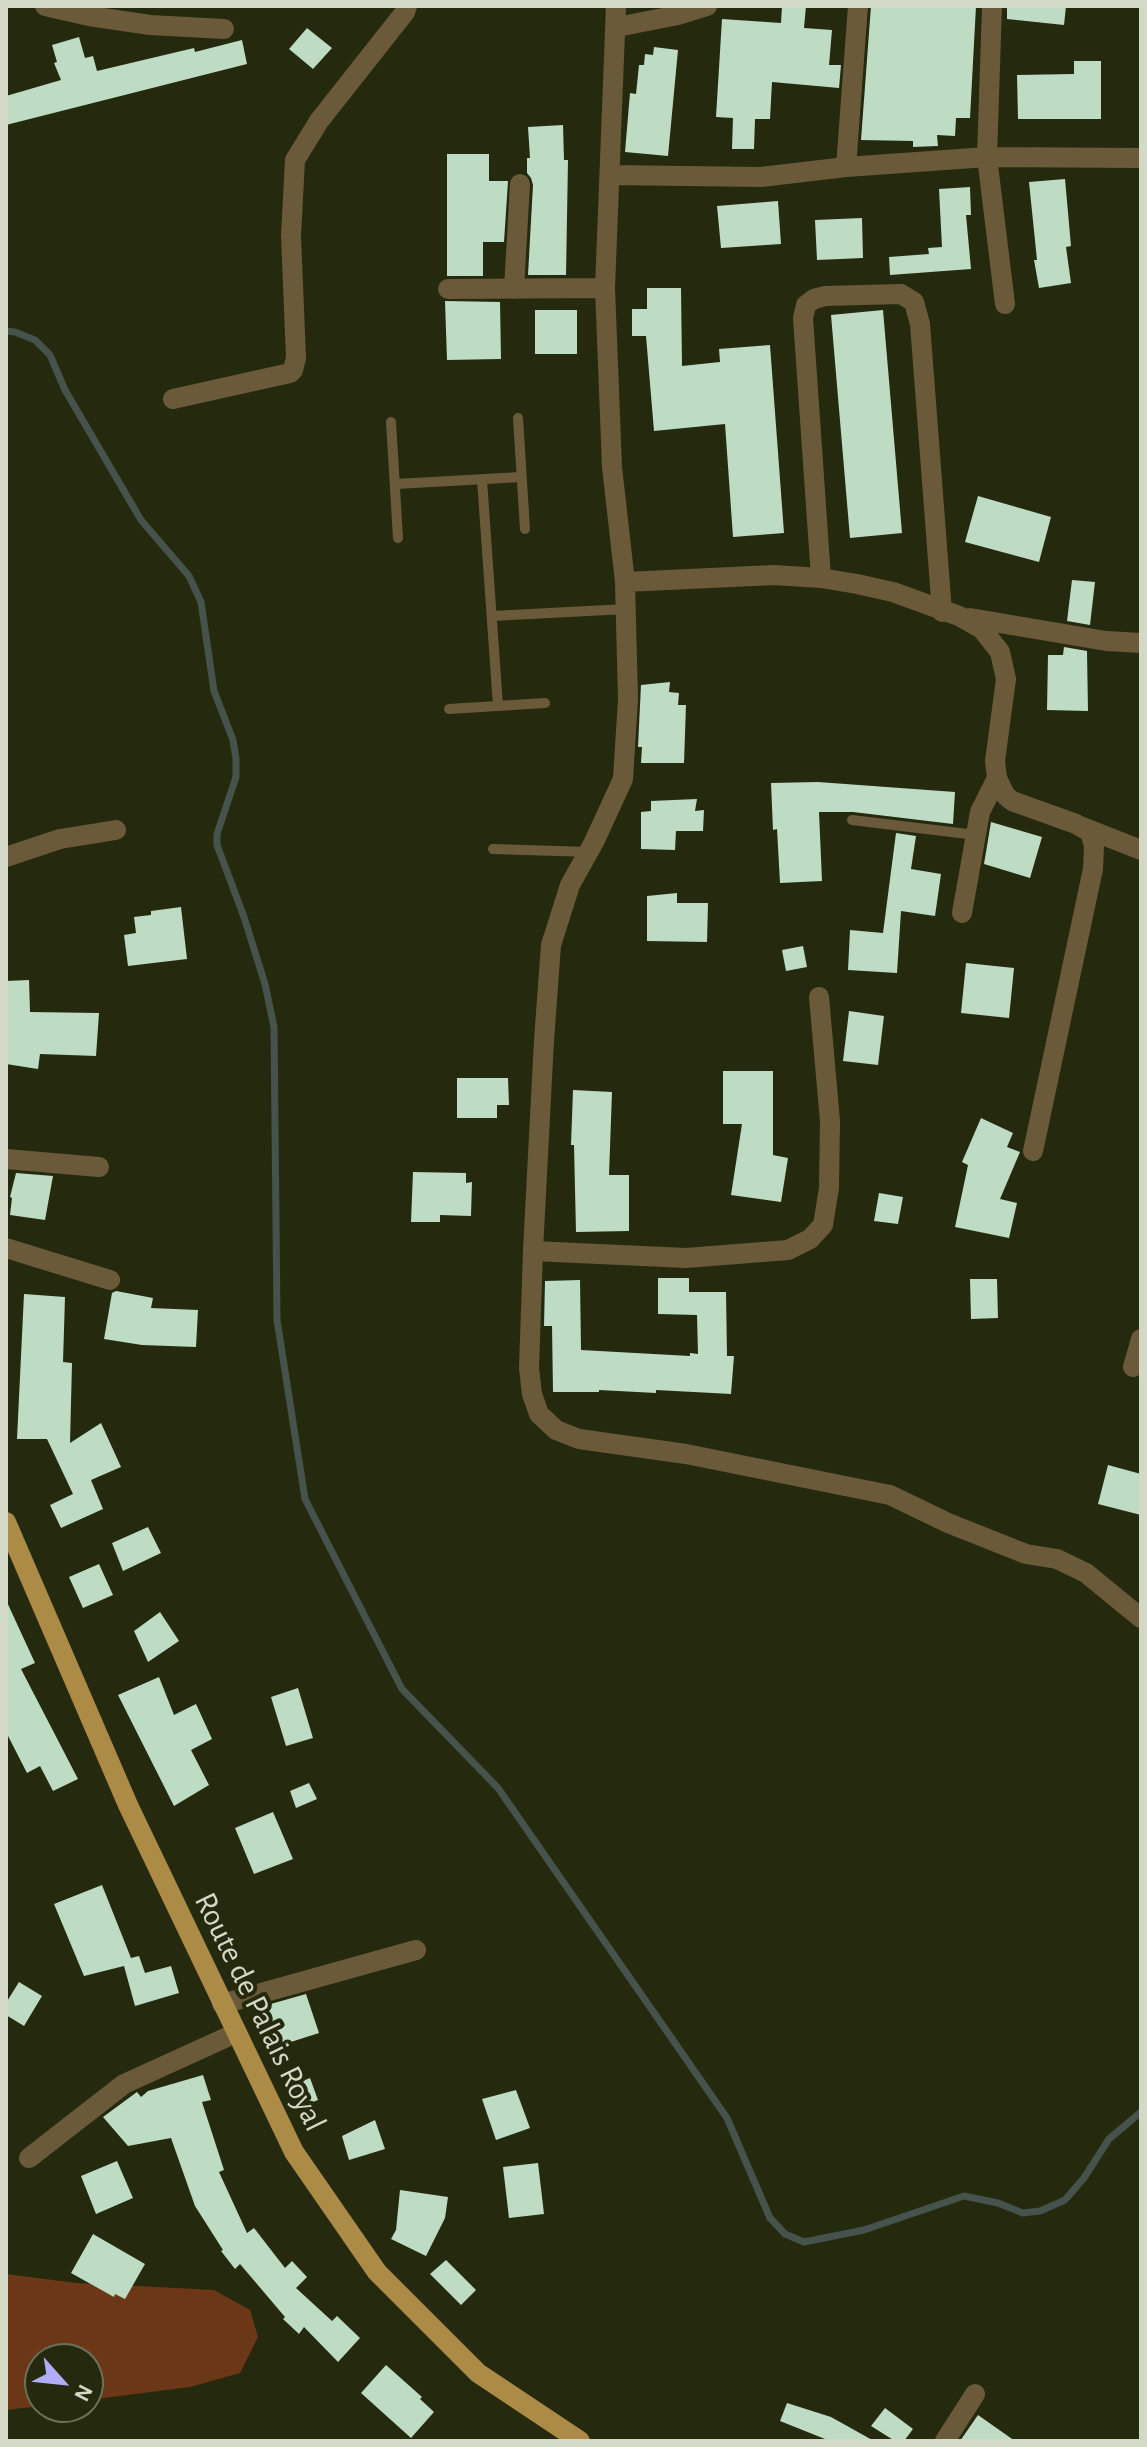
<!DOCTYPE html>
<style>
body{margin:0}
#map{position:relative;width:1147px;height:2447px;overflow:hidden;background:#252a0e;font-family:"Alegreya Sans",sans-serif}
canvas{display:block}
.frame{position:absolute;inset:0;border:8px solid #d4d8c7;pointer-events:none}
.north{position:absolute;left:24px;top:2343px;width:80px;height:80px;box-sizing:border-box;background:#252a0e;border:2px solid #6b7058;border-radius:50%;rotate:117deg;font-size:22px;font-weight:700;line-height:32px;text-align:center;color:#d4d8c7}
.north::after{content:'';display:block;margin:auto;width:28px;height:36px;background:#b1adfa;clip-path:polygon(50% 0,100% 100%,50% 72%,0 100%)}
</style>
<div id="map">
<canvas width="1147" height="2447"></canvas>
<div class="frame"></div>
<div class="north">N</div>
</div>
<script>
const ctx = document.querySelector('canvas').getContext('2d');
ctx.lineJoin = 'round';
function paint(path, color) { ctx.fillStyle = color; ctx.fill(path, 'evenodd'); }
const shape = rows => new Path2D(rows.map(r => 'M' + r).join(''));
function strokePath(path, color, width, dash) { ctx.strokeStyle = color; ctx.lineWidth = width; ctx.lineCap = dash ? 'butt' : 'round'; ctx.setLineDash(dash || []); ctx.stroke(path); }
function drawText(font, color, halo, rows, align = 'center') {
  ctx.font = font + ' "Alegreya Sans",sans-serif'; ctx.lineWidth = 8; ctx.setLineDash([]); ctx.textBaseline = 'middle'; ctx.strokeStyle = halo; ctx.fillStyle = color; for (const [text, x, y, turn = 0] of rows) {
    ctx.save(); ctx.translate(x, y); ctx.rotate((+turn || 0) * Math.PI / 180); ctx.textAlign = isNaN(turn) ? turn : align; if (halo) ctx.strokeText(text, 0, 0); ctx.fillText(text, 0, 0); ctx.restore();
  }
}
paint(shape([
 [6,2274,77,2283,214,2290,250,2310,258,2337,240,2373,190,2387,88,2400,88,2359,40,2359,40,2406,6,2410]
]), '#6b3716');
strokePath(shape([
 [6,331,15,332,35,340,50,355,65,390,141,520,189,576,201,602,214,691,233,740,236,759,236,777,217,834,217,845,244,917,265,984,274,1027,277,1320,305,1499,402,1689,498,1788,727,2118,770,2218,785,2234,804,2242,864,2230,964,2196,998,2203,1023,2213,1040,2211,1065,2200,1084,2178,1109,2139,1141,2112]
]), '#46524c', 7);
paint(shape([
 [782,6,806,6,804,28,832,30,829,65,841,65,839,88,772,82,770,119,755,119,754,149,732,149,733,118,716,117,722,19,781,23],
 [871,6,976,6,970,118,956,118,955,136,937,135,938,146,913,147,913,141,861,140],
 [1007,6,1066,6,1064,25,1007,19],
 [307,28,332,48,313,69,289,49],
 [79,37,85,58,93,56,97,71,194,48,195,52,242,40,247,64,6,125,6,96,61,80,54,63,57,62,52,45],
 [654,47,678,50,668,156,625,152,630,93,636,94,639,65,644,65,645,54,653,55],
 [1074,61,1101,61,1101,119,1018,119,1017,75,1074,74],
 [563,125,564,160,568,160,566,275,528,275,533,185,531,178,527,173,527,158,530,158,528,127],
 [447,154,489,154,489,181,508,181,504,242,483,242,483,276,447,276],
 [1065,179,1071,246,1066,247,1071,283,1039,288,1034,260,1037,260,1029,182],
 [970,187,971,215,966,215,971,269,890,275,889,257,929,254,928,248,942,247,939,189],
 [778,201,781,244,721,248,717,206],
 [862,218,863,258,817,260,815,220],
 [647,288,681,288,682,366,720,362,719,349,770,345,784,533,733,537,725,424,654,431,646,336,632,336,632,309,647,309],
 [445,301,500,302,501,359,447,360],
 [535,310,577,310,577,354,535,354],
 [883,310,902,533,850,538,831,315],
 [978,496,1051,517,1039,562,965,542],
 [1072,580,1095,582,1090,625,1067,621],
 [1064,647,1087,651,1088,711,1047,710,1048,655,1063,655],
 [670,682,669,692,679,693,678,705,686,705,684,763,641,763,642,747,638,747,641,685],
 [818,782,955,792,953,824,853,812,819,812,822,881,780,883,777,829,773,830,771,783],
 [697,799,695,811,704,810,703,831,676,831,675,850,641,849,641,812,651,811,651,801],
 [991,822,1042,837,1030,878,984,864],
 [896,833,916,836,911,869,941,874,935,916,901,911,897,973,848,970,850,930,883,933],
 [677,893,677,903,708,903,707,942,647,941,647,896],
 [181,907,187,959,128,966,124,935,136,933,134,917,151,915,151,911],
 [803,946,807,967,786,971,782,950],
 [966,963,1014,968,1009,1018,961,1013],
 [29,980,30,1012,99,1013,96,1056,40,1054,38,1069,6,1064,6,981],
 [849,1011,884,1016,878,1065,843,1061],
 [723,1071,773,1071,773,1155,788,1158,781,1202,731,1195,742,1124,723,1124],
 [457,1078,508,1078,509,1105,497,1105,497,1118,457,1118],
 [573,1090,612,1092,609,1175,629,1175,629,1231,576,1232,574,1145,571,1145],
 [981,1118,1013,1133,1007,1147,1020,1152,1000,1199,1017,1203,1009,1238,955,1227,968,1165,962,1162],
 [413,1172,466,1173,466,1183,472,1182,471,1216,440,1215,440,1222,411,1222],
 [16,1173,53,1176,45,1220,10,1215,12,1198,10,1197],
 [879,1193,903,1197,898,1224,874,1221],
 [658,1278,689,1278,689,1292,726,1292,727,1356,734,1356,731,1394,656,1390,656,1393,599,1390,599,1392,553,1392,552,1326,544,1326,545,1281,580,1280,581,1350,690,1356,690,1353,698,1354,697,1315,658,1314],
 [970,1279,997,1279,998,1318,971,1319],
 [116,1291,153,1298,151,1308,198,1310,196,1347,142,1345,104,1339,112,1293],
 [24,1294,65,1297,63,1362,72,1363,70,1443,101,1423,121,1467,91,1480,103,1509,61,1528,50,1505,73,1494,47,1439,17,1439],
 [1108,1465,1141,1474,1141,1515,1098,1504],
 [148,1527,161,1553,123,1571,112,1543],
 [99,1564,113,1595,83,1608,69,1577],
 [6,1600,35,1663,21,1669,78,1779,53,1791,40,1766,27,1773,6,1732],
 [160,1612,179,1641,148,1662,134,1631],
 [159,1677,174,1715,196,1704,212,1739,191,1750,209,1785,174,1806,118,1695],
 [298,1688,313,1738,286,1746,271,1697],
 [309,1783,317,1799,296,1808,290,1791],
 [273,1812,293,1859,254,1874,235,1828],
 [102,1885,131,1958,139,1956,145,1973,171,1966,179,1993,135,2006,124,1966,84,1976,54,1904],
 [19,1982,42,1996,24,2026,6,2015,6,2003],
 [306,1994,319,2033,272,2048,260,2007],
 [203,2075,211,2100,202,2102,224,2170,219,2172,247,2233,254,2228,285,2268,292,2261,307,2277,296,2288,332,2321,337,2316,360,2338,338,2362,304,2327,299,2334,283,2319,285,2317,240,2264,235,2269,221,2251,223,2250,195,2206,171,2138,128,2146,103,2117,137,2092,141,2097,148,2091],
 [310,2078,318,2100,293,2110,285,2088],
 [516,2090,530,2128,496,2140,482,2099],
 [375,2120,385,2149,349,2160,342,2136],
 [117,2161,133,2198,96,2214,81,2176],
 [538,2163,544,2214,509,2218,503,2167],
 [400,2190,448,2197,445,2218,426,2256,391,2239,396,2230],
 [93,2234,145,2264,125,2299,115,2294,114,2297,71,2273],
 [446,2260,476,2290,461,2305,430,2274],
 [386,2365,422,2397,420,2399,434,2412,411,2438,361,2393],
 [787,2403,831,2417,874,2441,830,2441,780,2421],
 [885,2408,913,2429,904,2441,895,2441,871,2426],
 [978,2415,1015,2441,960,2441]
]), '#bddcc3');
strokePath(shape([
 [518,418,525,529],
 [391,422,398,538],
 [482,480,498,706],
 [396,484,521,477],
 [492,616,626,609],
 [449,709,545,703],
 [852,820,976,835],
 [493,849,589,852]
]), '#6a5a3a', 10);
strokePath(shape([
 [45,6,89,16,150,25,224,29],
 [616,6,605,288,612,467,625,582,628,699,623,779,594,842,570,885,551,945,544,1040,533,1251,529,1368,532,1394,539,1414,556,1430,579,1439,686,1454,890,1495,948,1523,1026,1554,1057,1559,1086,1573,1141,1618],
 [617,27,678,15,707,6],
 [846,167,858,6],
 [610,175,761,177,846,167,987,157,992,6],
 [448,289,605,288],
 [514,289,520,184],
 [1005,304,987,157,1141,158],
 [173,399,290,373,293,370,296,358,291,236,295,160,319,121,405,12,407,6],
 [821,578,803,318,806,305,814,299,825,296,901,294,914,302,920,324,942,612],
 [625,582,774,575,821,578,857,584,893,592,959,616,982,629,1000,652,1006,679,995,761,997,778,1005,795,1012,801,1076,824,1090,832,1094,846,1093,869,1033,1151],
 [970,618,1106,641,1141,643],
 [1080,826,1141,850],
 [6,857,60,839,116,830],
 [962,913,980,812,997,778],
 [6,1159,99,1167],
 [6,1248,110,1280],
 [533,1251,686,1258,788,1250,810,1239,823,1225,829,1188,830,1121,819,997],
 [1133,1367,1141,1339],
 [222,2004,416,1950],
 [29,2158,124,2084,236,2033],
 [945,2441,975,2394]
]), '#6a5a3a', 20);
strokePath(shape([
 [6,1522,128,1805,294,2152,377,2272,478,2373,580,2441]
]), '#ac8b46', 20);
drawText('32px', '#d4d8c7', '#252a0e', [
 ["Route de Palais Royal",260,2012,64]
]);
</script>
